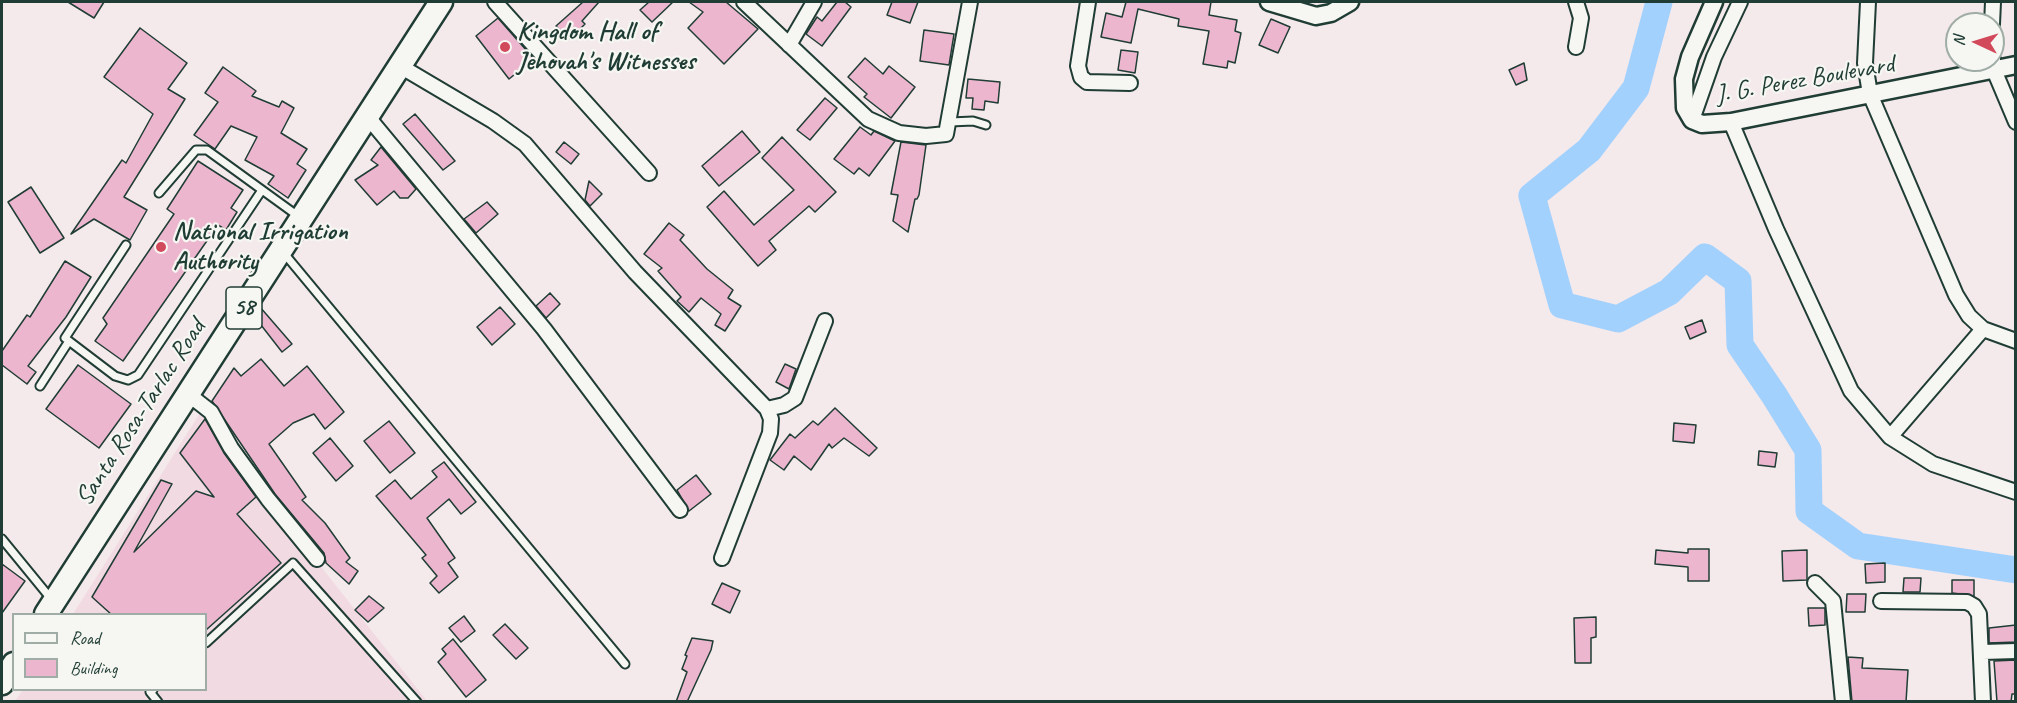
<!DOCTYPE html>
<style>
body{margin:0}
#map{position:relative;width:2017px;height:703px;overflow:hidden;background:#f4e9eb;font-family:Caveat,sans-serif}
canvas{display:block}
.frame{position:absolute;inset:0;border:3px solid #1f3d34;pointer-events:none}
.legend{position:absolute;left:12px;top:613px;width:195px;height:78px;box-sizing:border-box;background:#f6f6f2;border:2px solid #a0aca6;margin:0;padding:8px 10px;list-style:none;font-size:18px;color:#1f3d34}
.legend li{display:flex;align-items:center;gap:12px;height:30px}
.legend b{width:30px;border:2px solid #a0aca6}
.north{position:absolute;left:1945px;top:12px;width:60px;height:60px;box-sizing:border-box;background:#f6f6f2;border:2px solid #a0aca6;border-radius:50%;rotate:274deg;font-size:16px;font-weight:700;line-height:24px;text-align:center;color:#1f3d34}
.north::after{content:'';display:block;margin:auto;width:21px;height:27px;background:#d1495b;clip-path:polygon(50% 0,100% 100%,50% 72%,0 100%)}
</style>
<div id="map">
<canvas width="2017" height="703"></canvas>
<div class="frame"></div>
<ul class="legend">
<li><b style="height:8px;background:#f6f6f2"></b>Road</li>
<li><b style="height:16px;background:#ecb6cf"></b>Building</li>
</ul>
<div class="north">N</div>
</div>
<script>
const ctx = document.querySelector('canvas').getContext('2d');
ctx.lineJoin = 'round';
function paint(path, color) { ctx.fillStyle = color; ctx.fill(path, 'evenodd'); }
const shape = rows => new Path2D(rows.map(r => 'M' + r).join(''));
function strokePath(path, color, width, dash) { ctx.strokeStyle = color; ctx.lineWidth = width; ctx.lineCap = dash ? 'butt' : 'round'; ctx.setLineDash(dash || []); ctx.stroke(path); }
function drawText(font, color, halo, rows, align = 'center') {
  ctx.font = font + ' Caveat,sans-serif'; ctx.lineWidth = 4.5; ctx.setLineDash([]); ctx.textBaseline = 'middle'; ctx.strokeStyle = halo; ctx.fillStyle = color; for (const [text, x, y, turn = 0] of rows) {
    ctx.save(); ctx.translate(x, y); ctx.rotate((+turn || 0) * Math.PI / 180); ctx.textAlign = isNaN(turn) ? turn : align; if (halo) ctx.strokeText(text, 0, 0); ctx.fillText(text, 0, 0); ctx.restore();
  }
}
paint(shape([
 [200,413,427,701,14,702,23,690,206,690,206,614,73,614]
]), '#f2dae3');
strokePath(shape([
 [1659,2,1636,88,1589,150,1532,196,1562,305,1618,319,1669,292,1705,257,1738,281,1740,345,1774,395,1808,450,1809,511,1858,546,2016,570]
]), '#a2d1fe', 27);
const building = shape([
 [68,2,104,2,94,18,68,2],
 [583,2,599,2,582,21,585,24,570,39,556,26,583,2],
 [649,2,673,2,652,22,640,10,649,2],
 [689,2,726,2,758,29,724,64,688,28,703,12,689,2],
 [837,2,845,2,851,7,822,46,806,34,817,17,822,21,837,2],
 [892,2,918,2,910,23,887,15,892,2],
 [1126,2,1211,2,1209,15,1237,20,1235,31,1241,33,1235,63,1228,61,1227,68,1203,64,1209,31,1178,26,1179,19,1138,9,1131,43,1101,37,1106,13,1122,17,1126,2],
 [498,18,534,59,509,79,476,36,498,18],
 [1271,19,1290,27,1278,53,1259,45,1271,19],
 [140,28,187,63,168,89,185,99,124,197,147,210,130,240,94,219,71,234,122,160,126,163,153,114,104,77,140,28],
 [924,30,954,34,949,65,920,61,924,30],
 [1121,50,1138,52,1135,73,1118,70,1121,50],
 [865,58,883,74,889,66,915,87,891,118,864,97,867,94,848,77,865,58],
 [1524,63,1527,80,1516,85,1509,70,1524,63],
 [223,67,256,91,252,96,279,107,282,101,294,108,281,133,307,149,297,164,306,170,288,198,268,184,274,176,245,160,257,137,231,126,215,149,194,135,218,102,205,93,223,67],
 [968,79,1000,82,998,103,985,101,984,110,972,109,973,98,966,98,968,79],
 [825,98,837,108,810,140,797,130,825,98],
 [415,114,455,161,443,170,403,124,415,114],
 [860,127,871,135,874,131,895,141,869,176,859,168,854,174,834,159,860,127],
 [742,131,760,152,719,186,702,166,742,131],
 [782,137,836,192,815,212,809,206,769,241,776,250,758,266,707,207,724,191,754,225,794,190,762,158,782,137],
 [564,142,579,154,571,164,556,152,564,142],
 [901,142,926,145,919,195,917,199,915,199,908,232,893,221,898,195,891,194,901,142],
 [381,147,416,189,408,198,400,198,394,191,377,205,355,180,378,165,371,160,381,147],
 [198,161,243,190,231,208,237,212,226,230,218,225,123,361,95,341,107,324,103,318,174,214,167,209,198,161],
 [589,181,602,194,590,206,585,200,589,181],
 [31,187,64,238,40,253,8,202,31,187],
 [487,202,498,214,476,233,464,219,487,202],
 [669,223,684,235,680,240,707,269,733,290,728,298,741,306,725,331,715,325,721,314,701,298,689,312,677,301,681,297,658,271,662,268,644,254,669,223],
 [65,261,91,277,66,317,28,366,36,372,27,384,2,365,2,351,27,315,30,317,65,261],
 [550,293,560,304,546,318,536,306,550,293],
 [260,307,292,344,282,352,254,316,260,307],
 [500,307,515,324,492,345,477,327,500,307],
 [1702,320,1706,332,1690,339,1685,327,1702,320],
 [261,359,284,386,307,366,344,412,325,429,314,414,293,423,269,444,306,497,302,500,325,523,350,558,346,562,358,571,349,584,326,563,324,553,275,494,212,401,234,368,241,376,261,359],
 [785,364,796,369,789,389,776,382,785,364],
 [78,365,131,404,99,448,46,409,78,365],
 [835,408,877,448,869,456,844,438,832,448,829,444,811,470,794,456,784,470,770,460,790,434,795,438,813,421,818,425,835,408],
 [205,419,224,453,256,497,237,514,281,563,206,630,206,615,112,615,92,597,161,480,172,484,134,552,196,491,214,497,180,453,205,419],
 [389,421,415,453,390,473,364,441,389,421],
 [1674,423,1696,425,1694,443,1673,441,1674,423],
 [330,438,353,466,336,481,313,453,330,438],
 [1759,451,1777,453,1775,467,1758,465,1759,451],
 [444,462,476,502,461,514,449,499,427,518,455,558,448,563,458,577,439,593,430,583,437,576,422,558,426,555,376,496,395,480,411,499,437,477,432,471,444,462],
 [696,475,711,494,689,511,677,490,696,475],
 [1688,549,1709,549,1709,581,1688,581,1688,567,1655,564,1656,550,1688,553,1688,549],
 [1807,550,1807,580,1783,581,1782,551,1807,550],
 [1885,563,1885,582,1866,583,1865,564,1885,563],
 [2,564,25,581,2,613,2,564],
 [1904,578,1921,578,1920,592,1903,592,1904,578],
 [1952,580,1974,580,1974,596,1952,593,1952,580],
 [722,583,740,591,730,613,712,604,722,583],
 [1847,594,1866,594,1865,612,1846,612,1847,594],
 [369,596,384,608,368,622,355,610,369,596],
 [1808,608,1825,608,1825,625,1809,626,1808,608],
 [464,616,475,631,461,642,449,628,464,616],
 [1596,617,1596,637,1591,638,1591,663,1575,663,1574,618,1596,617],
 [505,624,528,648,516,659,493,635,505,624],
 [2016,625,2016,642,1989,643,1989,628,2016,625],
 [692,638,713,641,711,650,687,702,676,702,687,672,682,669,687,656,685,655,692,638],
 [453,639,486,680,466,697,438,662,446,654,442,649,453,639],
 [1848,657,1863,658,1862,668,1908,670,1906,702,1852,702,1848,657],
 [2016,660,2016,694,2012,694,2011,702,1997,702,1994,661,2016,660]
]);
paint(building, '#ecb6cf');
strokePath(building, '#1f3d34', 1.5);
const service = shape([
 [950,122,973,121,986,125],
 [159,193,196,150,207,150,298,216],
 [126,245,65,338,115,376,128,380,138,375,262,190],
 [283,252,625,664],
 [40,386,69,341],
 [2,539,52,600],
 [206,643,293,563,417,702],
 [153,690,150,692,158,702]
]);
const minor = shape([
 [495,2,649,173],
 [744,2,868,119,899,133,926,136,946,134,970,2],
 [1088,2,1078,66,1081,77,1087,82,1130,83],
 [1868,2,1865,63,1870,94,1956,295,1969,316,1983,329,2016,341],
 [1992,24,1993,2],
 [789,45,814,2],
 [1576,47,1581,18,1576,2],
 [1993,60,1994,70,2016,122],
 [400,66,493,121,525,144,635,272,767,409,771,419,770,433,722,558],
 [367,116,544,329,680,510],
 [1692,120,1714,57,1740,2],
 [1731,122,1776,229,1851,391,1890,437,1933,464,2016,492],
 [188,394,211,412,231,448,268,499,317,559],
 [767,409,784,405,795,398,825,321],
 [1890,437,1983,329],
 [1815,583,1833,601,1843,702],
 [1881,601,1967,602,1974,606,1979,614,1983,702],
 [1983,652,2016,651]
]);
const tertiary = shape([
 [1269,2,1316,16,1331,13,1350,2],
 [1714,2,1690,57,1684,79,1685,108,1692,120,1702,124,1731,122,2016,65]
]);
const trunk = shape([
 [46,614,441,2],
 [2,683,14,664]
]);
strokePath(service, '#1f3d34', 11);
strokePath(minor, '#1f3d34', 18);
strokePath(tertiary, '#1f3d34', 21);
strokePath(trunk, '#1f3d34', 27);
strokePath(service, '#f6f6f2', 7);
strokePath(minor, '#f6f6f2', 14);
strokePath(tertiary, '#f6f6f2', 16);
strokePath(trunk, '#f6f6f2', 22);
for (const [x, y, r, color] of [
 [505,47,6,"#d1495b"],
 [161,247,6,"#d1495b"]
]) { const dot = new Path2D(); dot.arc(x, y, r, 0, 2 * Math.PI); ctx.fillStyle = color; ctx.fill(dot); strokePath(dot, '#f6f6f2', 2); }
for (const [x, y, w] of [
 [244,308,36]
]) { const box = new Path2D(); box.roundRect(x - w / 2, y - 21, w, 42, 4.5); ctx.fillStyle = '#f6f6f2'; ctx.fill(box); strokePath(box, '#1f3d34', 1.5); }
drawText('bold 24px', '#1f3d34', null, [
 ["58",244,308]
]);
drawText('bold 26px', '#1f3d34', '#f6f6f2', [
 ["Kingdom Hall of",517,32],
 ["Jehovah's Witnesses",517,62],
 ["National Irrigation",173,232],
 ["Authority",173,262]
], 'left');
drawText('26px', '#1f3d34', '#f6f6f2', [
 ["J. G. Perez Boulevard",1805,80,-10],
 ["Santa Rosa-Tarlac Road",141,413,-57]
]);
</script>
